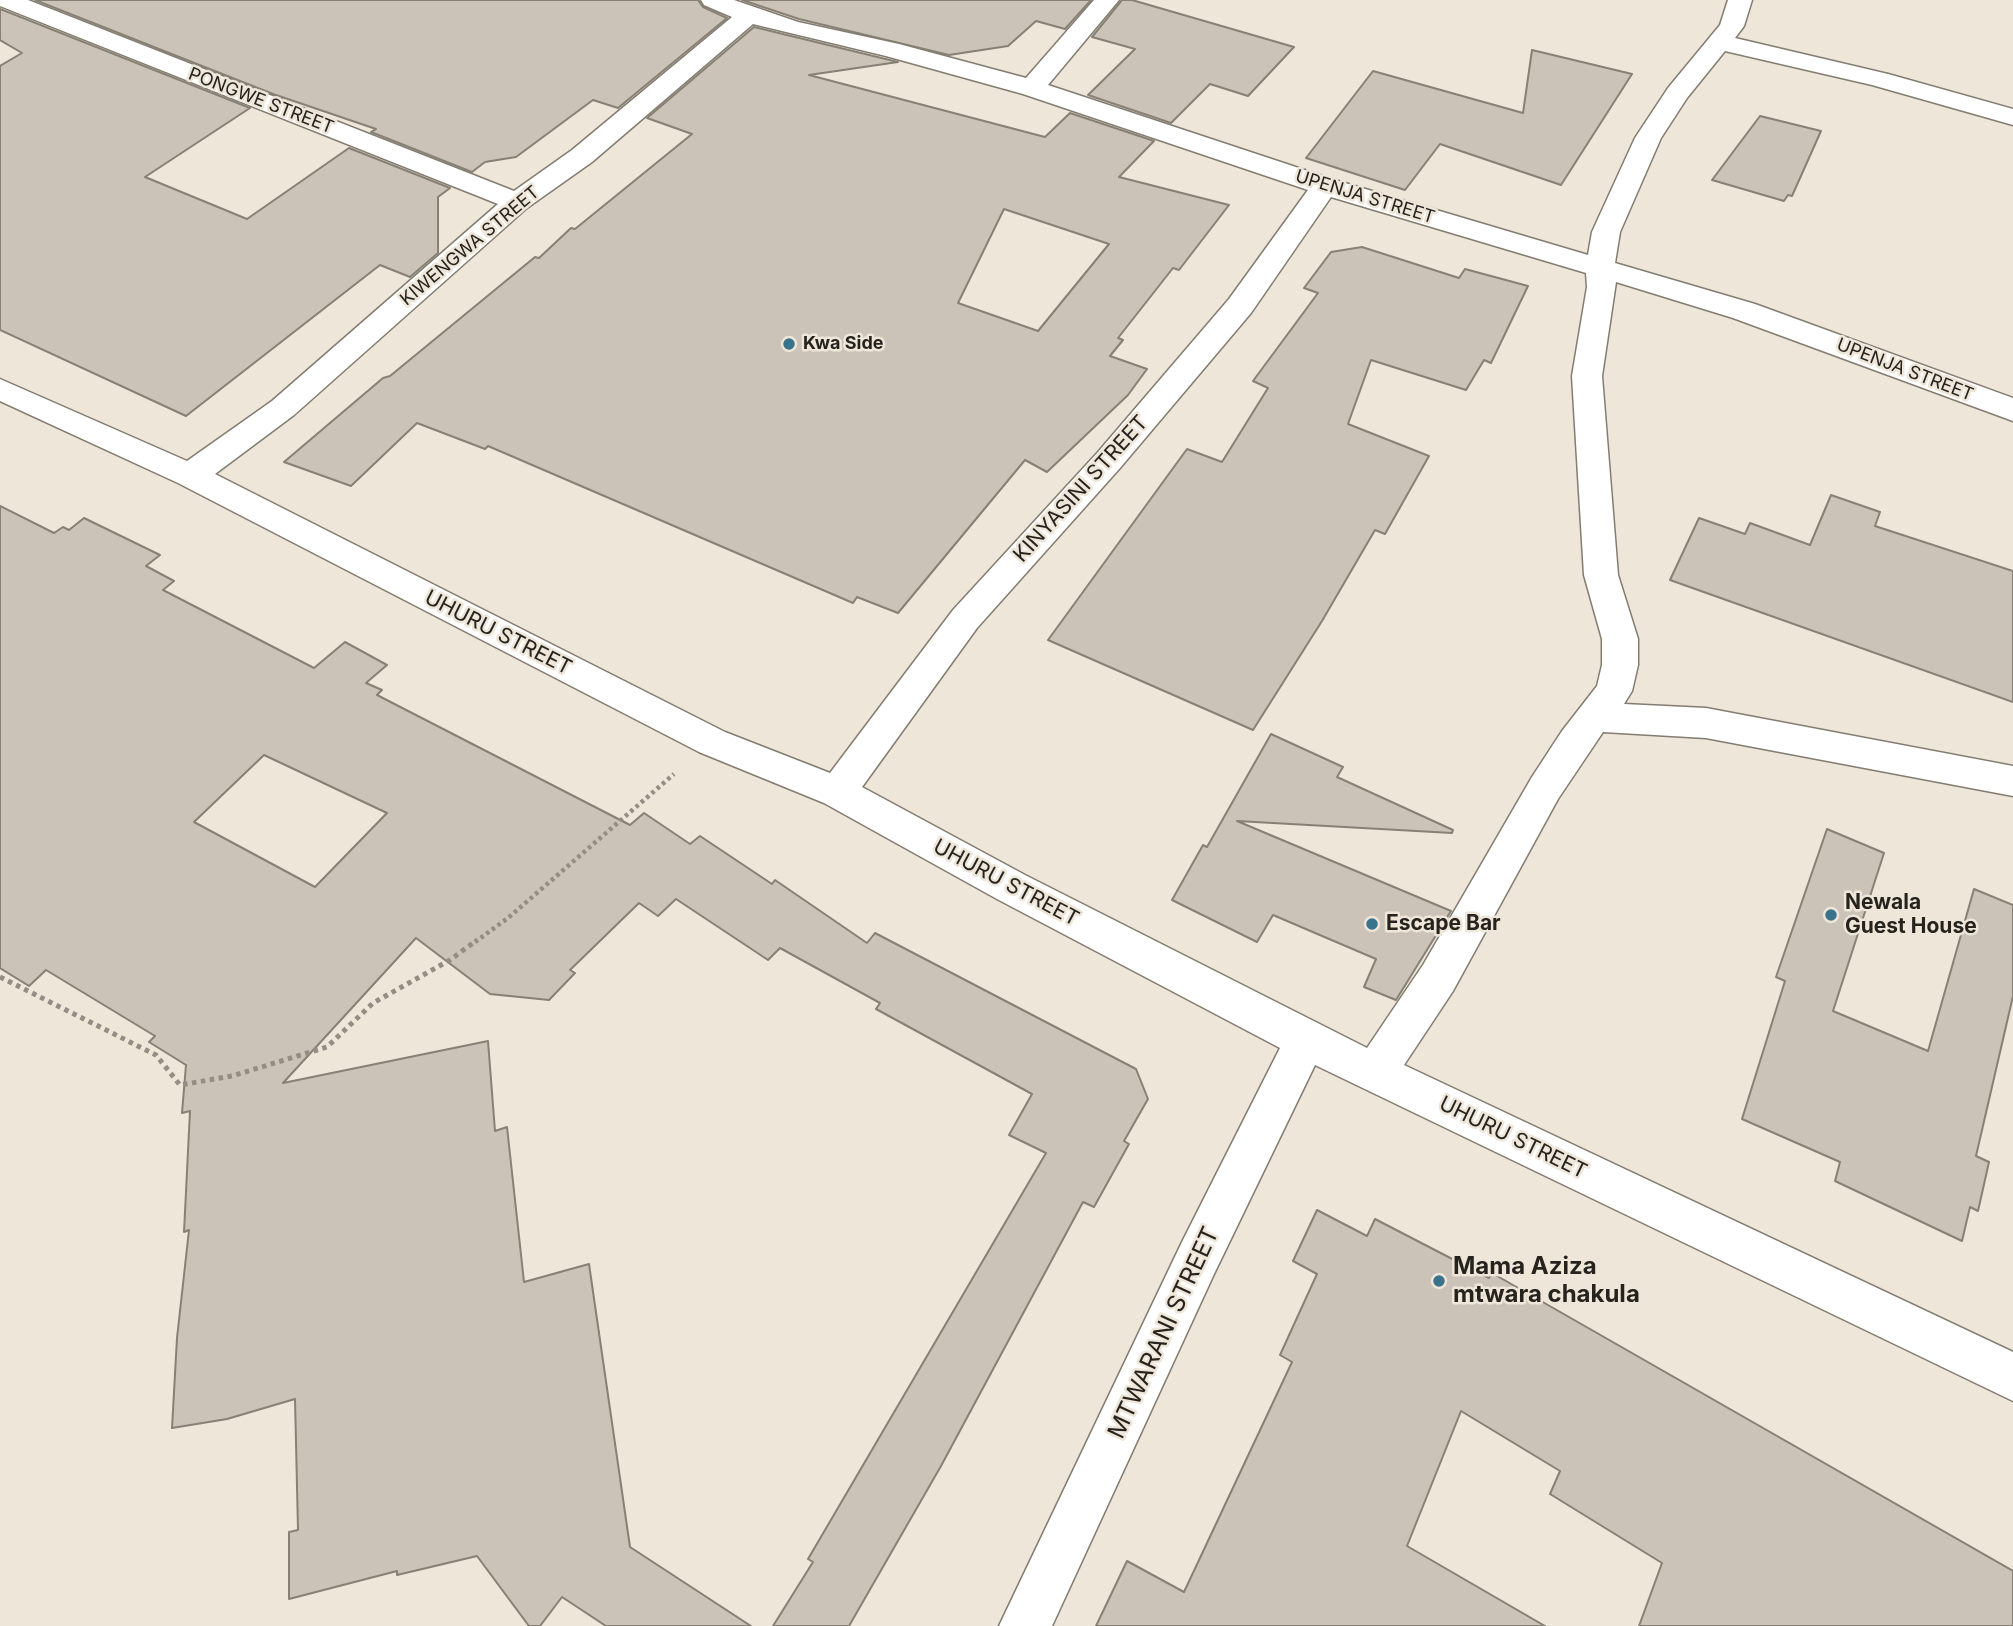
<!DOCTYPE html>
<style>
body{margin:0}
canvas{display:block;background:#eee6d9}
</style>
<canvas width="2013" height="1626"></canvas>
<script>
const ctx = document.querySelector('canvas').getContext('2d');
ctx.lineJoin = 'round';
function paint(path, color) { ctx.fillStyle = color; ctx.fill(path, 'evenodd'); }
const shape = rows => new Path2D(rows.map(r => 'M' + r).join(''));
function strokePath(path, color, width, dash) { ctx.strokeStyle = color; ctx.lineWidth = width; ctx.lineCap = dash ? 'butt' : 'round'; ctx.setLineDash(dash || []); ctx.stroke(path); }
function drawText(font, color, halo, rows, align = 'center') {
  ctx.font = font + ' Inter,sans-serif'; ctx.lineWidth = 5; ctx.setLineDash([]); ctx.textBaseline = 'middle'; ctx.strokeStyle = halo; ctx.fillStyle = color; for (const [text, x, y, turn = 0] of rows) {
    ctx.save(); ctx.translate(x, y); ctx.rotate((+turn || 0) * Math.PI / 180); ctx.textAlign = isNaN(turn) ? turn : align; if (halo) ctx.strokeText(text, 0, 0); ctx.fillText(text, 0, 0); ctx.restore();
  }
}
const building = shape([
 [35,0,698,0,703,7,727,18,618,108,593,100,516,157,485,162,472,172,371,132,376,129,273,94,35,0],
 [742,0,1091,0,1065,29,1036,21,1008,46,949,55,799,19,742,0],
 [1122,0,1132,0,1294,47,1248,96,1210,84,1171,123,1088,95,1135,49,1092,37,1122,0],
 [0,9,250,108,145,177,247,219,349,148,450,188,438,197,438,253,410,277,380,265,186,416,0,330,0,66,22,53,0,40,0,9],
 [754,27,898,62,809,75,1045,137,1070,113,1154,141,1119,177,1229,205,1179,270,1173,268,1118,338,1123,340,1110,356,1147,369,1128,395,1047,472,1025,460,898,613,857,597,853,603,488,446,485,449,417,423,351,486,284,462,383,378,390,376,535,257,539,258,571,228,575,229,692,134,647,118,754,27],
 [1004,209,1109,244,1038,331,958,303,1004,209],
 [1532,50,1632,74,1561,185,1440,144,1405,190,1306,158,1373,71,1523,113,1532,50],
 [1760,116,1821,131,1792,196,1788,195,1784,201,1712,180,1760,116],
 [1362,247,1459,278,1465,269,1528,286,1491,363,1484,360,1466,390,1371,360,1348,424,1429,456,1385,534,1375,530,1322,621,1253,730,1048,640,1187,449,1222,462,1268,388,1253,381,1318,293,1304,288,1331,252,1362,247],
 [1831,495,1880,512,1875,526,2013,571,2013,702,1670,580,1699,518,1745,534,1750,523,1810,545,1831,495],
 [0,506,54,533,63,527,69,530,84,518,160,555,146,566,174,581,163,590,314,668,345,642,387,665,366,683,382,690,377,695,630,825,644,813,690,844,700,836,772,884,775,880,867,943,875,933,1136,1069,1148,1099,1124,1141,1129,1144,1094,1207,1083,1202,941,1466,849,1626,773,1626,813,1562,808,1559,1046,1153,1009,1135,1032,1094,876,1009,880,1003,780,948,768,960,676,899,658,916,639,903,570,970,575,973,549,1000,490,994,416,938,283,1083,488,1041,495,1131,507,1127,524,1282,589,1264,630,1547,751,1626,606,1626,562,1597,540,1626,529,1626,477,1556,397,1575,397,1571,289,1599,289,1532,298,1530,295,1399,227,1419,172,1428,177,1338,189,1230,184,1232,190,1111,182,1113,186,1065,149,1042,155,1036,46,970,29,986,0,968,0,506],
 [264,755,387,813,315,887,194,822,264,755],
 [1271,734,1343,767,1337,777,1453,830,1452,833,1237,821,1451,911,1396,1000,1364,987,1376,959,1273,915,1257,942,1172,900,1203,845,1207,847,1271,734],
 [1827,829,1884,853,1833,1011,1928,1051,1974,889,2013,905,2013,996,1976,1156,1989,1162,1978,1211,1970,1207,1962,1241,1835,1181,1840,1162,1742,1119,1785,981,1776,977,1827,829],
 [1317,1210,1367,1236,1375,1219,1489,1278,1492,1273,2013,1571,2013,1626,1639,1626,1662,1563,1550,1494,1560,1471,1461,1411,1407,1546,1545,1626,1096,1626,1127,1561,1184,1592,1292,1362,1280,1355,1317,1274,1293,1261,1317,1210]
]);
paint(building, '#cbc3b7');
strokePath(building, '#878075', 2);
const minor = shape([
 [0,0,28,0,514,191,572,150,732,17,704,5,701,0,734,0,798,22,899,44,1026,78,1094,0,1119,0,1048,85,1335,180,1588,255,1592,232,1635,138,1668,88,1720,25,1728,0,1752,0,1744,26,1735,38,1888,74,2013,109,2013,125,1872,85,1725,51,1687,98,1661,138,1620,232,1615,263,1755,304,2013,398,2013,421,1733,318,1616,282,1602,376,1618,575,1638,639,1638,665,1632,691,1624,704,1706,708,2013,766,2013,796,1706,738,1603,732,1558,799,1453,991,1404,1065,2013,1352,2013,1401,1315,1065,1214,1274,1052,1626,999,1626,1182,1242,1280,1048,997,899,824,803,699,752,178,483,0,401,0,379,187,461,272,401,498,204,0,6,0,0],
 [753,24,886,56,1023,94,1308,190,1229,299,1098,452,953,610,830,773,725,732,215,474,294,415,527,208,592,162,753,24],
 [1331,197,1586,273,1587,287,1572,376,1584,575,1602,639,1602,665,1597,686,1562,731,1532,777,1423,965,1367,1048,1025,875,862,787,977,628,1120,468,1251,313,1331,197]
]);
strokePath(minor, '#837c70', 3);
strokePath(shape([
 [475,942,508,918,674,774]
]), '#938d84', 4.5, [3.5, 3.5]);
strokePath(shape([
 [0,977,156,1055,180,1085,232,1076,327,1047,373,1003,450,960,477,940]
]), '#938d84', 5, [4.5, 4.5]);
paint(minor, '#fff');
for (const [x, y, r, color] of [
 [789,344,7,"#39738c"],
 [1831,915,7,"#39738c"],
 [1372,924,7,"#39738c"],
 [1439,1281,7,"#39738c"]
]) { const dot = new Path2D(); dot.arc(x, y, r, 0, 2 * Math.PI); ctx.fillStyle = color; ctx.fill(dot); strokePath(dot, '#eee6d9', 2.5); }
drawText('18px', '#26231f', '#eee6d9', [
 ["PONGWE STREET",261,101,21],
 ["UPENJA STREET",1365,197,17],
 ["KIWENGWA STREET",470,246,-40],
 ["UPENJA STREET",1905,370,21]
]);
drawText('bold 18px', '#26231f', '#eee6d9', [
 ["Kwa Side",803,344]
], 'left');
drawText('21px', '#26231f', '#eee6d9', [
 ["KINYASINI STREET",1081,489,-48],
 ["UHURU STREET",498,633,27],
 ["UHURU STREET",1006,883,28],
 ["UHURU STREET",1513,1138,26]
]);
drawText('bold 21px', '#26231f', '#eee6d9', [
 ["Newala",1845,903],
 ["Guest House",1845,927],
 ["Escape Bar",1386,924]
], 'left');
drawText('bold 24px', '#26231f', '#eee6d9', [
 ["Mama Aziza",1453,1267],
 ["mtwara chakula",1453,1295]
], 'left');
drawText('24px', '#26231f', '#eee6d9', [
 ["MTWARANI STREET",1164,1333,-65]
]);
</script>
